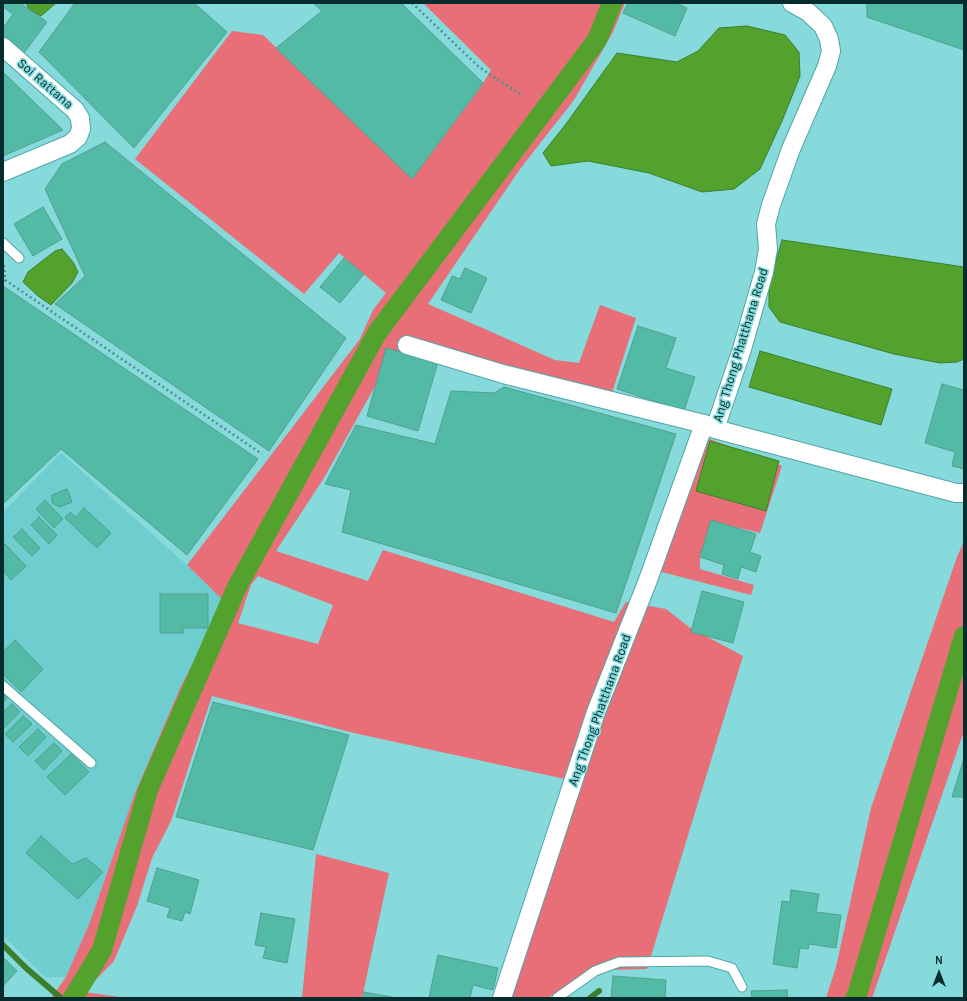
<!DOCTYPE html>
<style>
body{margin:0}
#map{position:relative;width:967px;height:1001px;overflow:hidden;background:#86dadb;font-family:Karla,sans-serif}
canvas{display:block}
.frame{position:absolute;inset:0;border:4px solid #062c2d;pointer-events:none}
.north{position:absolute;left:919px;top:953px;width:40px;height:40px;-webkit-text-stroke:3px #86dadb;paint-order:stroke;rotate:0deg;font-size:11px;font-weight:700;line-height:16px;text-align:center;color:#062c2d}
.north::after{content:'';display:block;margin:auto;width:14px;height:18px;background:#062c2d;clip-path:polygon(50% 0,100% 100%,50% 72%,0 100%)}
</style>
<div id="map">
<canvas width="967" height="1001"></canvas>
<div class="frame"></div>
<div class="north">N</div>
</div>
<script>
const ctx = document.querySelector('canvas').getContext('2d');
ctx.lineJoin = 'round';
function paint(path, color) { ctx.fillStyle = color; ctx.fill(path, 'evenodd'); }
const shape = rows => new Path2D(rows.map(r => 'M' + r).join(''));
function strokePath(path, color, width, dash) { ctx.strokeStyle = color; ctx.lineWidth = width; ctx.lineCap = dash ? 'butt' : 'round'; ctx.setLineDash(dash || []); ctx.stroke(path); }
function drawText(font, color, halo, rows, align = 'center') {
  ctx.font = font + ' Karla,sans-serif'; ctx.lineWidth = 3.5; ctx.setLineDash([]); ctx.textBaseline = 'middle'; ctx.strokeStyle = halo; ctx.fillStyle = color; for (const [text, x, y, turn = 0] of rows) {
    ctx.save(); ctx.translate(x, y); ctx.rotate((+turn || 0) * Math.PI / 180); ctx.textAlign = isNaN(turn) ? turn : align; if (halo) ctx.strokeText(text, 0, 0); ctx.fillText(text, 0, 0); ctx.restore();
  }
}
paint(shape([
 [61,453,187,565,225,602,181,686,135,793,90,922,66,977,45,977,3,935,3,512]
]), '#6ecdcf');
paint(shape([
 [423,3,625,3,613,32,574,100,520,169,428,304,555,360,579,363,600,305,636,318,607,408,443,354,389,361,324,478,276,551,368,581,383,550,614,622,626,602,666,609,689,627,743,656,647,969,607,970,547,998,495,998,565,779,354,733,212,696,171,821,152,858,137,906,114,961,84,992,127,998,51,998,66,977,90,922,135,793,181,686,225,602,187,565,360,339,373,310,386,293,339,253,304,294,135,159,232,31,263,35,412,179,480,88,491,70],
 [258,576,333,605,318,644,238,623,251,585],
 [704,437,782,466,760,533,711,521,700,557,700,569,754,585,751,595,658,571],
 [964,541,964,731,872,998,826,998,836,967,871,808,957,557],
 [316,854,389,873,362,998,302,998]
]), '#e86e77');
const water = shape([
 [26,3,56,3,41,16,29,9,26,3],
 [747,26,785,35,799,52,800,76,782,121,760,169,734,189,702,192,649,173,588,161,551,166,543,153,566,124,617,53,677,62,698,51,719,28,747,26],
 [782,240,964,267,964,359,957,362,940,363,894,354,780,322,769,307,769,286,782,240],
 [62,249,73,262,78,272,72,283,51,305,38,296,23,282,28,272,55,251,62,249],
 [760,351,892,389,881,425,749,387,760,351],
 [710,441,779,461,766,511,696,491,710,441]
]);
paint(water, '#52a22d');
strokePath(water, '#3b7f2d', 1);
strokePath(shape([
 [3,945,26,968,61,998],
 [590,998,599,991]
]), '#3b7f2d', 6);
strokePath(shape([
 [73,998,102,950,148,790,237,587,377,333,597,40,612,3],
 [855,998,857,995,964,636]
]), '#52a22d', 20);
const building = shape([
 [3,3,20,3,47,22,24,53,3,38,3,28,13,14,3,7,3,3],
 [75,3,194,3,227,32,134,148,39,52,75,3],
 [313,3,401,3,483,83,412,179,276,48,322,11,313,3],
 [628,3,676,3,687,8,675,36,623,13,628,3],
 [867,3,964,3,964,50,867,17,867,3],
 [3,72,63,130,3,156,3,72],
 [105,142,346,338,269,451,55,304,85,276,45,189,62,164,105,142],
 [43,207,62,239,33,256,14,224,43,207],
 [344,258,364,274,340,303,320,287,344,258],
 [465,268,487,278,471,313,441,300,452,276,460,279,465,268],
 [3,286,258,459,187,555,61,449,3,504,3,286],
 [638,326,676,338,666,368,695,377,684,411,617,389,638,326],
 [386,348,438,362,418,431,367,416,386,348],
 [942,384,964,390,964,469,952,466,955,452,925,443,942,384],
 [504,387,676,434,616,613,342,532,351,490,325,484,356,425,435,444,451,391,494,393,504,387],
 [67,489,72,502,60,507,52,503,52,495,67,489],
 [45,500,63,519,54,528,36,509,45,500],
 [84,508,111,533,97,548,65,518,70,512,76,517,84,508],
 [39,517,57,535,49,544,31,525,39,517],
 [711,520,756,534,750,552,761,556,756,572,741,567,738,579,722,574,724,565,700,557,711,520],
 [22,529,40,548,32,556,13,537,22,529],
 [5,544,26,566,11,580,3,571,3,546,5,544],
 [702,591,744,602,733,643,691,632,702,591],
 [160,594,208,594,208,628,183,628,183,633,160,633,160,594],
 [15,640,43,669,21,692,3,674,3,652,15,640],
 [3,694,7,698,3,703,3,694],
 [213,702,349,735,313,850,176,817,213,702],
 [12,704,20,712,3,729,3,712,12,704],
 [23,716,32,724,13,742,5,734,23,716],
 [38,729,46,737,28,756,19,747,38,729],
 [54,743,62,751,44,770,35,761,54,743],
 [71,754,89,772,65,795,47,777,71,754],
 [964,758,964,797,952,797,964,758],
 [41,836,72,864,86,858,103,872,78,899,26,853,41,836],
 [157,868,199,880,190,914,185,912,182,921,167,917,170,908,147,901,157,868],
 [791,890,819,894,816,912,841,915,836,948,809,944,808,949,800,948,797,968,773,964,782,901,790,902,791,890],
 [261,913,295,919,287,963,263,958,266,947,255,945,261,913],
 [438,955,498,968,493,990,473,985,470,998,429,998,438,955],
 [3,957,17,971,3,986,3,957],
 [613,976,666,980,665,998,611,998,613,976],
 [787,990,788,998,752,998,751,991,787,990],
 [364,992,397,998,363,998,364,992]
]);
paint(building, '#52baa5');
strokePath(building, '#529f8e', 1);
const lane = shape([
 [3,243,19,258],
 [3,686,91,763],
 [557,998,595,971,619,962,708,961,732,968,742,987]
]);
const street = shape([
 [3,47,75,110,80,118,81,129,78,137,70,144,3,172],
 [407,345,503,374,704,424,715,429,956,493,964,493],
 [715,429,742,349,764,272,768,249,766,224,771,205,791,149,827,66,831,51,829,39,823,26,808,12,792,3],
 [502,998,596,712,648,580,704,424]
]);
strokePath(lane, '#52a5a7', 11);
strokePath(street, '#52a5a7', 20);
strokePath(shape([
 [412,3,479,67,523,96],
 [4,265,5,280,262,454]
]), '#4f8f90', 2.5, [2, 3]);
strokePath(lane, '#fff', 9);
strokePath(street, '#fff', 18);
drawText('13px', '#062c2d', '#86dadb', [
 ["Soi Rattana",45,84,41],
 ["Ang Thong Phatthana Road",741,345,-73],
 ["Ang Thong Phatthana Road",600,710,-70]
]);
</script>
